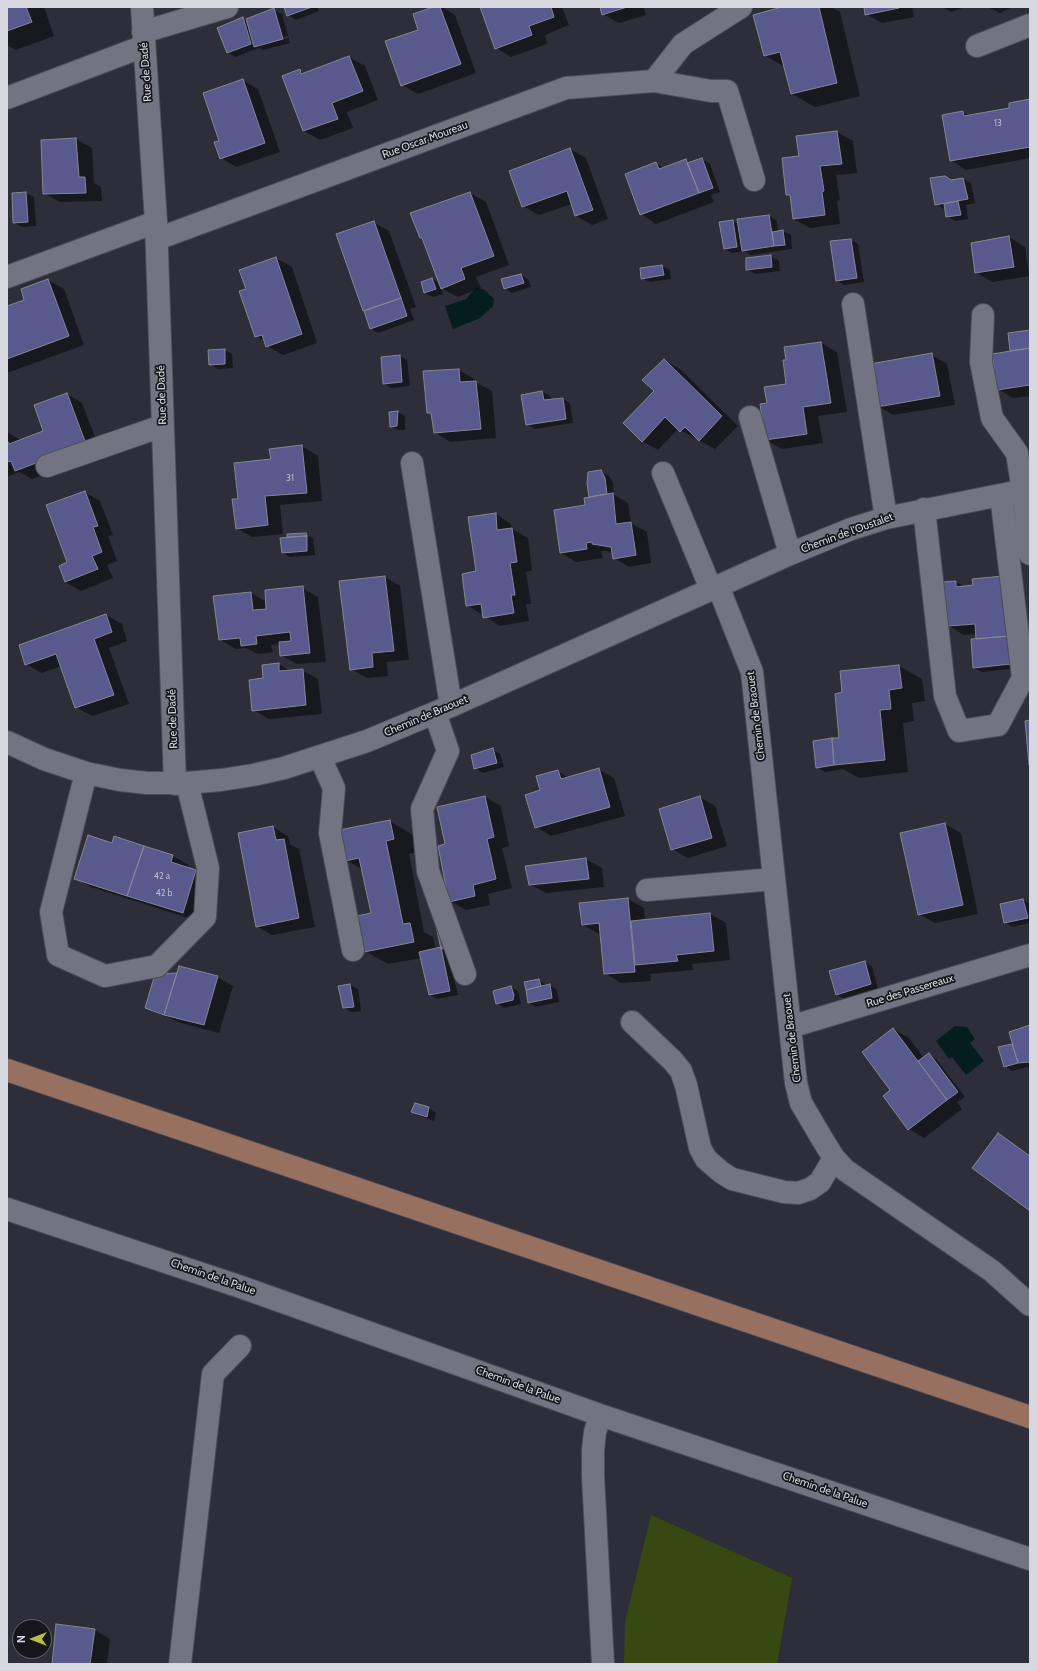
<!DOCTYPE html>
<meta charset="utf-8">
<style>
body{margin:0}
#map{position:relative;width:1037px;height:1671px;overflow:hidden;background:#2d2e3a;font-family:Cabin,sans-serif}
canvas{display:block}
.frame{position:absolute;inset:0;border:8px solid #d6d7df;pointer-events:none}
.north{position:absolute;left:12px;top:1619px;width:40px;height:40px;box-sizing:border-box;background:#16161c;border:1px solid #63636a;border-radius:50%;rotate:270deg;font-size:11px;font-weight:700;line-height:16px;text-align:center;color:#d6d7df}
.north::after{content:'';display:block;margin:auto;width:14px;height:18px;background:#bbc044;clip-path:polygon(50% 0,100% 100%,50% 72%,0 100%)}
</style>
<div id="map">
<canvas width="1037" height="1671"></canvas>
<div class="frame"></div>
<div class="north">N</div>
</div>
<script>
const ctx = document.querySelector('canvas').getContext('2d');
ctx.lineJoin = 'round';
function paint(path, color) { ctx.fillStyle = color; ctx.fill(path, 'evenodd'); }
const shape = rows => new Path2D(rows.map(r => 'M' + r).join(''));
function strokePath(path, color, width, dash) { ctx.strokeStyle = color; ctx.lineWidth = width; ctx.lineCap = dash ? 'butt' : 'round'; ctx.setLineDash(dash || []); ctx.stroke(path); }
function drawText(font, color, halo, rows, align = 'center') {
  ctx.font = font + ' Cabin,sans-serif'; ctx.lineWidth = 3.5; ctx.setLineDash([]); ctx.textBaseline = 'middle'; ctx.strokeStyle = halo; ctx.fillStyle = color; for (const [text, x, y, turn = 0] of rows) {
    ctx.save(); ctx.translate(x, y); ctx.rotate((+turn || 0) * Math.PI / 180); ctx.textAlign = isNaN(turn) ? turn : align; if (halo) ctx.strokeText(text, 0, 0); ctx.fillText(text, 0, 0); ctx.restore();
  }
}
paint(shape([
 [651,1515,792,1578,777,1664,624,1664,625,1622]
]), '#374912');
paint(shape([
 [476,288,483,289,494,299,493,306,480,318,453,329,445,306,466,299],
 [955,1026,967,1027,975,1039,970,1043,984,1061,966,1075,952,1057,949,1059,936,1041]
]), '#041e1e');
paint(shape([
 [7,7,44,7,54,36,16,50,7,45],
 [285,7,317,7,319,11,296,20,288,15],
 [436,7,442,7,455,15,476,73,418,94,402,85,419,30],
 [481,7,562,7,569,25,545,35,547,44,511,57,496,48],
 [601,7,643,7,646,15,619,23,603,14],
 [786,7,831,7,840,12,860,96,815,107,792,94,785,67,764,55],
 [865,7,912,7,914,17,882,23,866,14],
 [942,7,965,7,951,12],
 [988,7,1012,7,1000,13],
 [274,10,282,14,290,43,263,50,259,48,235,57,228,53,243,18,248,21],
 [288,36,288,38,260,46,260,44],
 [349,57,365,66,378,100,347,112,353,128,320,140,304,131,300,71,305,74],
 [242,80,258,89,280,152,236,167,221,158,220,141],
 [1030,100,1030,158,966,170,951,160,963,112,970,116,1010,109],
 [837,132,853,141,857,173,836,175,840,200,837,201,840,224,810,228,794,219,791,197,787,195,800,157],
 [76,139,92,148,94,183,101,187,102,201,60,202,44,193,42,141],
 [570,149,586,158,608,219,592,225,576,216,572,204,539,215,523,206],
 [702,159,710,164,720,192,711,195,714,202,656,224,641,214,656,163,664,168,686,160,691,163],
 [963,179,971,183,975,203,966,205,968,219,955,221,947,216,946,209,944,209,936,204,952,181],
 [26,193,34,197,36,226,22,227,14,223],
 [470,193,486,202,509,265,476,277,481,288,458,297,441,288,443,294,433,297,425,293,422,282,432,279,440,283,423,239,421,238],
 [769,216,777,221,778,232,783,231,791,235,792,249,751,255,744,251,732,253,724,248,733,221,739,224],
 [373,222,389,231,416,307,410,309,414,320,378,333,371,328,364,310],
 [1009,237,1025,247,1029,276,992,282,976,272],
 [851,240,858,244,864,282,844,285,836,280],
 [771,256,779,261,780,271,755,274,747,269],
 [276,258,292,267,317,343,283,355,267,346,266,342,256,336,247,290],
 [662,266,670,270,671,279,650,282,642,278,641,269],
 [521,275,528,279,531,287,512,293,505,288],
 [48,280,64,289,84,345,7,373,7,308,25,301,22,290],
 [1030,331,1030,396,1013,398,998,389,1011,352,1009,334],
 [821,343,837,352,847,412,818,416,823,443,782,449,766,440,769,404,787,384],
 [224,350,232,354,233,368,218,369,210,364],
 [932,355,947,364,955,405,893,415,878,406],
 [400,356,407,360,410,386,391,388,384,383],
 [664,360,680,369,738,426,715,449,678,429,658,450,642,441],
 [459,370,474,379,475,382,492,391,496,438,450,442,435,432,433,415,427,412],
 [542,392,550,396,551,400,563,399,570,403,573,423,535,429,527,424],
 [67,394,82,403,101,453,32,479,19,472,7,477,7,432,19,439,19,441,45,432],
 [398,412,405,416,405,430,398,430,391,426],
 [302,446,318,456,322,501,280,505,283,534,252,537,236,528,239,500,272,460],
 [601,471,609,476,613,483,614,495,628,503,631,523,647,532,651,563,629,567,614,558,613,553,606,551,601,551,603,558,576,562,561,553,592,497,590,496],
 [84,492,100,501,113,535,108,536,117,561,107,565,113,578,81,591,65,582],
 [496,514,511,524,512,529,528,538,532,570,526,572,531,604,526,604,529,621,500,626,467,605],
 [306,534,313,538,315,555,290,557,282,553,288,535],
 [385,577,400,586,409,660,387,662,388,676,367,678,351,669],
 [956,582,965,587,1018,668,982,672,974,668,977,634,964,635,949,626,944,583],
 [302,588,318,597,326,662,297,664,281,655,280,644,271,645,273,652,258,654,246,648,236,649,220,640,251,593,267,602],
 [106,615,122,624,127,641,109,648,129,704,92,716,76,707,61,666,42,673,26,664],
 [279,664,290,671,302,670,318,679,322,714,269,719,253,710,264,679],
 [899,666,922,679,925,701,912,703,914,721,903,723,908,772,859,778,843,769,825,772,817,767,840,738,843,693,841,672],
 [492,749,500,754,504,767,483,773,475,768],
 [598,769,614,778,625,816,551,836,536,827,541,791,558,771,569,778],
 [485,797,501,806,509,846,502,848,512,888,488,894,490,905,466,910,450,901,447,845],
 [700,797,715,806,727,846,688,858,672,849],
 [390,821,413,835,416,852,409,854,424,932,433,937,436,949,442,948,436,921,448,954,458,995,437,999,430,995,422,958,388,964,365,951,372,914,363,870,346,860],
 [945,824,961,833,978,914,935,923,919,914],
 [273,827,288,836,290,844,299,849,315,927,272,935,256,926],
 [115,838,173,856,189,865,188,869,196,871,211,880,198,921,91,887,75,878,113,844],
 [586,859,602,868,604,887,546,893,530,884],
 [628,899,644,908,645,920,710,914,726,923,730,960,692,964,693,970,650,974,651,981,621,983,605,973,601,934,599,934,583,925,580,903],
 [1023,900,1030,904,1030,923,1012,927,1005,922],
 [865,962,872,966,878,989,845,999,837,995],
 [217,977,233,986,219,1033,181,1023,146,1008],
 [539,980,547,986,550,985,557,990,559,1002,536,1007,529,1003,525,983],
 [350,985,358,989,361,1011,351,1012,344,1008],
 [511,987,518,991,521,1004,504,1008,497,1003],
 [1030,1026,1030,1069,1026,1067,1012,1071,1005,1066,1012,1045,1014,1046],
 [893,1029,909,1038,924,1058,929,1054,936,1059,965,1097,957,1102,962,1109,924,1138,909,1129,892,1091],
 [415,1104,429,1108,436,1113,434,1121,420,1116,412,1112],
 [998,1134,1030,1155,1030,1210],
 [95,1630,110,1639,107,1664,53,1664]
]), '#0007');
const building = shape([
 [7,7,26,7,32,22,7,31,7,7],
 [284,7,312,7,287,16,284,7],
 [433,7,440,7,461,64,401,86,385,41,418,30,413,14,433,7],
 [480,7,551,7,554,17,529,26,532,35,495,49,480,7],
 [600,7,627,7,602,15,600,7],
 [782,7,819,7,837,83,791,94,780,52,764,56,753,15,782,7],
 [864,7,899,7,899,8,865,15,864,7],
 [274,8,283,39,254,47,246,19,274,8],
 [243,17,251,44,227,53,217,28,243,17],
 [349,56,363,91,332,103,338,119,303,131,282,76,300,69,301,74,349,56],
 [243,79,265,143,220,159,214,142,219,141,203,93,243,79],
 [1030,99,1030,147,950,161,942,115,963,111,964,116,1009,108,1009,103,1030,99],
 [837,131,842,164,820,166,824,191,822,192,825,215,793,219,790,195,786,195,782,158,799,156,796,136,837,131],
 [76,138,79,177,85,177,86,193,43,194,41,140,76,138],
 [570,148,593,210,575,216,567,191,522,207,509,171,570,148],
 [702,158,713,188,699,193,687,163,702,158],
 [686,159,699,193,640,215,625,174,656,162,659,169,686,159],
 [945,176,951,180,963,178,968,199,935,205,930,178,945,176],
 [26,192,28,222,13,223,12,193,26,192],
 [470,192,494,256,461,268,465,279,441,289,422,238,420,238,410,213,470,192],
 [958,201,961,215,946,217,944,204,958,201],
 [769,215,774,246,742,251,737,219,769,215],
 [733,220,737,247,724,249,719,222,733,220],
 [374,221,401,298,363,311,336,234,374,221],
 [783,230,785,245,774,246,772,232,783,230],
 [1009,236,1014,267,975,273,971,243,1009,236],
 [851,239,857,278,836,281,830,241,851,239],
 [771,255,772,267,746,270,746,258,771,255],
 [276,257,302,334,266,347,262,335,255,337,239,291,246,289,239,270,276,257],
 [662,265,664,275,641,279,640,268,662,265],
 [521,274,524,283,504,289,501,279,521,274],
 [432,278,436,289,424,293,421,282,432,278],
 [48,279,69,336,7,359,7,306,24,300,21,289,48,279],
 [401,298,407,316,370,329,364,311,401,298],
 [1030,330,1030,348,1010,351,1008,333,1030,330],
 [821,342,831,403,803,407,807,434,765,440,760,404,767,403,764,387,786,384,783,360,786,360,784,347,821,342],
 [1030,348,1030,385,997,390,992,354,1030,348],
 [225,349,225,364,209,365,208,350,225,349],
 [932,353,940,396,877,407,870,364,932,353],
 [400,355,402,382,383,384,381,357,400,355],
 [664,359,722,416,699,441,685,427,680,432,665,417,642,442,623,423,654,391,642,380,664,359],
 [459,369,460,382,476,381,481,429,434,433,431,413,427,413,423,371,459,369],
 [542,391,544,400,563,398,566,419,526,425,521,395,542,391],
 [67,393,86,444,15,471,11,461,7,462,7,440,9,444,43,431,34,405,67,393],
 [398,411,397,426,390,427,389,412,398,411],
 [302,445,307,493,265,496,268,525,236,529,232,499,238,499,234,463,271,459,269,449,302,445],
 [601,470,605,478,607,494,589,497,587,483,588,472,601,470],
 [85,491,98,526,93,527,102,552,92,556,98,569,65,582,59,566,67,562,46,505,85,491],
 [613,493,616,524,631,522,636,555,613,559,611,547,592,544,592,542,586,543,587,549,560,553,554,510,585,505,584,498,613,493],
 [496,513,497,530,512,528,517,562,510,563,515,595,511,595,514,613,483,618,481,604,466,606,462,574,476,571,468,517,496,513],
 [306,533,307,536,287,537,287,534,306,533],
 [307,536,307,551,282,553,280,538,307,536],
 [385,576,394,651,372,653,373,667,350,670,339,581,385,576],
 [1003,576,1009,636,976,639,975,624,948,626,943,582,956,581,956,587,973,585,972,579,1003,576],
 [303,586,310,653,280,656,279,642,291,641,290,632,256,636,257,644,241,646,240,638,219,640,213,596,251,592,253,610,266,609,265,590,303,586],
 [106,614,112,632,94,639,114,695,75,708,56,654,25,665,19,645,106,614],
 [1009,636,1011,664,973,668,971,639,1009,636],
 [279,663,279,671,303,669,306,705,252,711,249,680,263,678,262,665,279,663],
 [899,665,902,688,889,690,891,709,880,710,885,760,834,765,832,738,839,738,835,694,842,692,840,671,899,665],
 [1030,720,1030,765,1029,765,1025,721,1030,720],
 [832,738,834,765,816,768,813,741,832,738],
 [493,748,497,763,474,769,471,755,493,748],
 [599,768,610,807,535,828,525,795,540,790,536,776,558,770,561,779,599,768],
 [485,796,494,837,487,839,496,879,473,885,475,896,449,902,438,846,445,844,437,807,485,796],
 [700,796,712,838,671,850,659,809,700,796],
 [390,820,394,839,386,841,403,924,410,923,414,942,364,952,357,916,371,913,359,858,345,861,339,830,390,820],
 [945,823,963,905,918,915,900,833,945,823],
 [273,826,276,840,284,839,299,918,256,927,238,833,273,826],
 [88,835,112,843,114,836,144,846,127,896,74,879,88,835],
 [144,846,173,855,171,862,196,870,183,913,127,896,144,846],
 [586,858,589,879,529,885,525,866,586,858],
 [628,898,635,972,604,974,599,923,582,925,579,903,628,898],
 [1023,899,1028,918,1004,923,1000,904,1023,899],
 [710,913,714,951,676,955,678,961,635,965,631,921,710,913],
 [435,921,445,948,441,949,435,921],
 [441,947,450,991,429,995,419,952,441,947],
 [865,961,871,984,836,995,829,971,865,961],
 [179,966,218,976,204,1025,164,1015,179,966],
 [177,973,164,1015,145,1008,155,974,177,973],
 [539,979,541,986,526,990,524,982,539,979],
 [350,984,354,1007,343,1008,338,986,350,984],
 [550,984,552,998,528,1003,526,990,550,984],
 [511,986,514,995,513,1000,496,1004,493,991,511,986],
 [1030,1025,1030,1062,1018,1063,1009,1032,1030,1025],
 [893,1028,947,1100,908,1130,883,1096,890,1090,862,1052,893,1028],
 [1012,1044,1018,1063,1004,1067,998,1047,1012,1044],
 [929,1053,958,1092,947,1100,918,1061,929,1053],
 [415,1103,429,1107,427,1117,411,1112,415,1103],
 [998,1133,1030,1156,1030,1211,972,1168,998,1133],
 [56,1624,95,1629,90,1664,52,1664,56,1624]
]);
paint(building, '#585a8d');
strokePath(building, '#848694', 1);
const minor = shape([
 [142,7,156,222,175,784],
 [143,32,227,7],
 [977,46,1030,25],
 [654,81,711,91,727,91,754,180],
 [7,98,144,46],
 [157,239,566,88,654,81,683,44,741,7],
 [7,277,156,222],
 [853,304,886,518],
 [983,315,981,362,992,418,1017,453,1023,491,1030,554],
 [750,417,790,554],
 [412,463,451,706],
 [47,466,162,426],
 [663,473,711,589],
 [924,509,945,696,959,731,998,725,1023,678,1001,495],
 [718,586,752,672,796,1083,801,1103,824,1142,834,1158,845,1170,992,1271,1030,1305],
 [435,713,448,751,422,809,428,871,465,974],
 [7,742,44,759,86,773,120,780,147,783,187,783,221,780,253,775,284,768,367,741,451,706,790,554,851,529,886,518,1030,489],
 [320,757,334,788,330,833,353,950],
 [86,773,51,912,58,955,105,976,157,966,205,917,208,868,187,783],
 [647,890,774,879],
 [632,1022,673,1061,681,1071,686,1085,700,1148,706,1159,721,1172,732,1179,784,1192,798,1193,810,1189,820,1182,834,1158],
 [790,1027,1030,955],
 [7,1209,241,1287,600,1415,1030,1559],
 [600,1415,595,1432,593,1450,593,1476,603,1664],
 [180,1664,213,1374,240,1346]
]);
const major = shape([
 [7,1070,1030,1417]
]);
strokePath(minor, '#4b4c56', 24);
strokePath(major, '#4b4c56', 24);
strokePath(minor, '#727482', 22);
strokePath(major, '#987060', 22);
drawText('9px', '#b6b8ca', null, [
 ["13",998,123],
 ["31",290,478],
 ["42 a",162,876],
 ["42 b",164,893]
]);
drawText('11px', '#d6d7df', '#16161c', [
 ["Rue de Dadé",146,72,-94],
 ["Rue Oscar Moureau",425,140,-20],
 ["Rue de Dadé",162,395,-92],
 ["Chemin de l'Oustalet",847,533,-20],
 ["Chemin de Braouet",426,716,-23],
 ["Chemin de Braouet",756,716,-97],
 ["Rue de Dadé",173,719,-92],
 ["Rue des Passereaux",910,991,-17],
 ["Chemin de Braouet",792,1038,-97],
 ["Chemin de la Palue",213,1277,19],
 ["Chemin de la Palue",518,1385,20],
 ["Chemin de la Palue",825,1490,19]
]);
</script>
